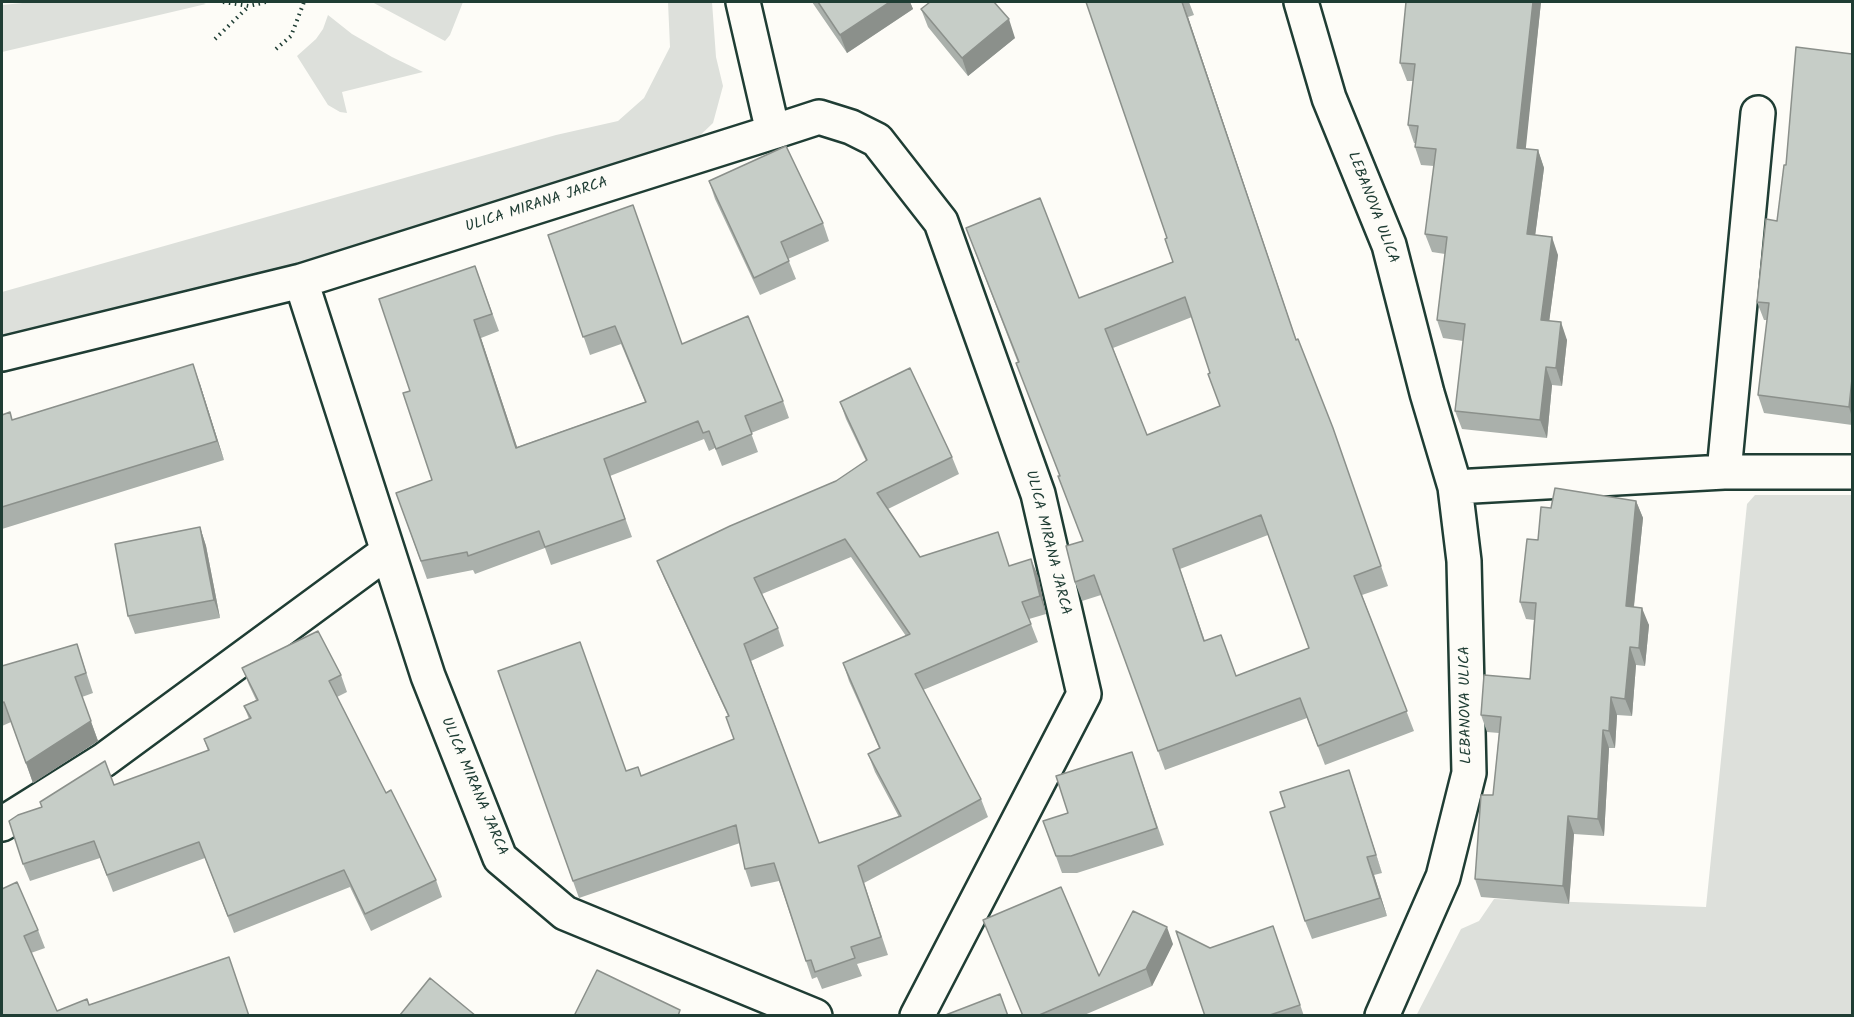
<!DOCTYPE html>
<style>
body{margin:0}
#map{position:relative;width:1854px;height:1017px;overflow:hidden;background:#fdfcf7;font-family:Kalam,sans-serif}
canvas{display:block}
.frame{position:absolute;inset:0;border:3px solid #1f3d34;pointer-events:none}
</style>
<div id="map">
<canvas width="1854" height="1017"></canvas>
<div class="frame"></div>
</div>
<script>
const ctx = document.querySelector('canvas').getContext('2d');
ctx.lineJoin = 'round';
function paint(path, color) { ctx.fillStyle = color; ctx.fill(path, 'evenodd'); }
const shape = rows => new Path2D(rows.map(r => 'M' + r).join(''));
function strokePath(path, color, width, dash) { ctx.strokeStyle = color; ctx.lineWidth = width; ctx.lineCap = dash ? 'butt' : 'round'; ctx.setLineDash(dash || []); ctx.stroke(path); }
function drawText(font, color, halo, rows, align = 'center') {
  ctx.font = font + ' Kalam,sans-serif'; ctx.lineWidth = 5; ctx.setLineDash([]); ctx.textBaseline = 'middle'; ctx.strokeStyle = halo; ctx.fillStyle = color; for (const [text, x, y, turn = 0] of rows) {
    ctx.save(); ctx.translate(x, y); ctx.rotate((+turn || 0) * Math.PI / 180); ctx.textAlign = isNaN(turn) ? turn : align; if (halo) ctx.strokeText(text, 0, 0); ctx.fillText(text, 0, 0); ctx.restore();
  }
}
paint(shape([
 [33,2,201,2,206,4,2,52,2,5],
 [372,2,463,2,450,35,445,41],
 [668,2,712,2,716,57,723,86,713,123,689,146,289,272,2,342,2,292,556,135,618,121,644,98,670,47],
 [328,15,352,34,392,57,423,72,342,92,347,113,340,112,328,105,297,56,316,39,323,29],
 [1755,495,1852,495,1852,1015,1416,1016,1461,929,1479,921,1494,899,1706,907,1747,504]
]), '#dde0db');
const street = shape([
 [1301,2,1329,98,1389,245,1427,393,1455,487,1464,561,1469,773,1443,877,1382,1016],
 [773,132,819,117,851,127,877,140,941,222,1038,494,1084,694,917,1016],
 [301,281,428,676,500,858,565,913,815,1016],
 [2,354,301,281,773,132,743,2],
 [1724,472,1758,113],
 [1455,487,1724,472,1852,472],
 [2,824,104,760,387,552]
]);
strokePath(street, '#1f3d34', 38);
strokePath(shape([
 [223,2,249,6,266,2],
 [215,39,249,6],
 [276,49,291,36,304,2]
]), '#1f3d34', 4, [1.5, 4.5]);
strokePath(street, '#fdfcf7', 33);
paint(shape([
 [812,2,910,2,913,9,847,53],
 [1086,2,1189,2,1194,15,1188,17,1296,340,1333,428,1388,586,1362,595,1414,731,1325,765,1307,718,1165,770,1101,595,1082,601,1075,582,1083,541,1060,476,1016,363,1018,363,966,228,1079,298,1173,262,1167,238],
 [1192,317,1210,373,1220,406,1147,435,1113,348],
 [1268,535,1309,648,1236,676,1205,641,1180,569],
 [1406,2,1541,2,1525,149,1538,150,1544,168,1535,235,1558,255,1549,321,1567,340,1562,386,1552,385,1547,438,1462,429,1455,411,1463,341,1443,338,1437,320,1445,254,1432,252,1425,234,1434,166,1421,165,1415,147,1415,143,1414,143,1408,125,1413,81,1407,81,1400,63],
 [921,9,1015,38,968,76,928,27],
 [1852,54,1852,425,1764,413,1758,395,1767,320,1764,320,1757,302,1777,221,1786,165],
 [709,181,823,223,829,241,788,259,796,279,760,295,715,199],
 [548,235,682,344,783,401,789,418,751,433,758,452,722,466,715,448,709,451,704,439,610,476,632,537,551,565,545,548,475,574,473,570,427,579,396,493,432,480,410,391,475,266,499,331,481,338,517,447,645,402,621,344,590,355],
 [200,384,224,460,2,529,2,415,12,420],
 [840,402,952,457,959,474,888,509,920,557,998,532,1009,566,1038,576,1046,614,1029,619,1038,642,923,690,981,799,988,817,864,883,888,955,857,964,862,976,822,989,817,977,812,979,779,881,751,887,745,869,740,843,579,898,498,671,626,771,641,776,734,739,728,716,664,578,657,561,836,481,866,461,846,419],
 [851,557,906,636,843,663,849,681,879,748,868,754,875,772,899,817,819,843,751,661,784,646,778,628,762,594],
 [1636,501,1643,518,1634,607,1649,625,1645,666,1636,665,1632,716,1617,715,1615,748,1609,748,1604,836,1574,834,1569,904,1481,897,1475,879,1493,795,1499,733,1487,732,1481,715,1530,679,1534,620,1526,619,1520,602,1538,540,1551,508],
 [200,527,206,546,220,618,135,634,128,616],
 [77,644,93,693,82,697,98,741,33,783,11,722,2,726,2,666],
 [242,668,341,675,347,692,337,697,386,793,436,880,442,897,371,931,350,887,234,933,205,858,113,892,100,858,30,881,23,864,114,785,208,751,204,739,249,719,244,706,256,700,249,685],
 [1132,752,1164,845,1077,873,1062,873,1043,821,1068,813],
 [1349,770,1382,873,1374,875,1387,916,1312,939,1305,921,1285,807],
 [2,889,38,930,45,948,31,953,57,1011,89,1005,250,1016,2,1016],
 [983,920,1099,976,1173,944,1152,986,1082,1016,1023,1016],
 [1273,926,1304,1016,1205,1016,1210,948]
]), '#aab0ab');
paint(shape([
 [890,2,910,2,913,9,847,53,840,35],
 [1182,2,1188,17,1303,360,1296,340],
 [1533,2,1541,2,1524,166,1517,148],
 [1009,19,1015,38,968,76,962,58],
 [1538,150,1544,168,1533,252,1527,234],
 [1552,237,1558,255,1547,338,1541,320],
 [474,320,481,338,523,465,516,448],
 [1561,322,1567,340,1562,386,1556,368],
 [193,364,200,384,224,460,217,441],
 [1546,367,1552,385,1547,438,1540,420],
 [1852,379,1852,418,1849,407],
 [1636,501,1643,518,1632,623,1626,606],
 [200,527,206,546,220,618,214,600],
 [1031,559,1038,576,1046,614,1040,596],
 [1642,608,1649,625,1645,666,1639,648],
 [1630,647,1636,665,1632,716,1625,699],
 [75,677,98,741,33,783,26,763],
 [1611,697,1617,715,1615,748,1609,731],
 [1603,730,1609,748,1604,836,1598,819],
 [1349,770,1355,788,1382,873,1376,855],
 [1568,816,1574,834,1569,904,1563,886],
 [1367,857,1374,875,1387,916,1380,898],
 [1167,927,1173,944,1152,986,1146,969]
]), '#8b908b');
const building = shape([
 [818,2,890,2,840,35,818,2],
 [930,2,994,2,1009,19,962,58,921,9,930,2],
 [1086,2,1182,2,1296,340,1298,339,1333,428,1381,566,1354,576,1407,711,1318,746,1300,698,1158,751,1094,575,1075,582,1066,546,1083,541,1058,476,1060,476,1016,363,1019,362,966,228,1040,198,1079,298,1173,262,1165,239,1167,238,1086,2],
 [1185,297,1210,373,1208,374,1220,406,1147,435,1105,329,1185,297],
 [1261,515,1309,648,1236,676,1221,635,1204,641,1173,549,1261,515],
 [1406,2,1533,2,1517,148,1538,150,1527,234,1552,237,1541,320,1561,322,1556,368,1546,367,1540,420,1455,411,1465,324,1437,320,1447,237,1425,234,1436,149,1415,147,1418,126,1408,125,1415,64,1400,63,1406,2],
 [1796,47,1852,54,1852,379,1849,407,1758,395,1769,303,1757,302,1766,219,1777,221,1784,165,1786,165,1796,47],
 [786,146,823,223,781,242,789,261,754,278,709,181,786,146],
 [633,205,682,344,748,316,783,401,745,416,752,434,716,449,709,431,703,433,698,421,604,459,625,519,545,547,539,531,468,556,467,552,421,561,396,493,432,480,403,393,410,391,379,299,475,266,492,314,474,320,516,448,646,402,615,326,583,337,548,235,633,205],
 [193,364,217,441,2,507,2,415,10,412,12,420,193,364],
 [910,368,952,457,877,493,920,557,998,532,1009,566,1031,559,1040,596,1022,602,1031,624,915,674,981,799,858,866,881,937,851,947,855,958,815,972,811,960,806,961,774,863,745,869,736,825,573,881,498,671,580,642,626,771,638,767,641,776,734,739,726,717,729,716,657,561,730,526,836,481,867,460,840,402,910,368],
 [845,539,910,634,843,663,880,748,868,754,901,816,819,843,744,644,778,628,754,578,845,539],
 [1555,488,1636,501,1626,606,1642,608,1639,648,1630,647,1625,699,1611,697,1609,731,1603,730,1598,819,1568,816,1563,886,1475,879,1481,795,1493,795,1501,717,1481,715,1484,675,1530,679,1536,603,1520,602,1527,539,1538,540,1541,507,1551,508,1555,488],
 [200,527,214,600,128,616,115,544,200,527],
 [318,631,341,675,329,681,386,793,391,790,436,880,365,914,344,870,228,916,199,842,107,875,94,841,23,864,9,821,18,815,42,807,40,802,105,761,114,785,209,750,204,739,251,718,244,706,258,700,242,668,318,631],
 [77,644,86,673,75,677,91,721,26,763,4,702,2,703,2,666,77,644],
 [1132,752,1157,828,1071,856,1056,856,1043,821,1068,813,1056,776,1132,752],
 [1349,770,1376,855,1367,857,1380,898,1305,921,1270,812,1285,807,1280,792,1349,770],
 [17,882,38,930,24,936,57,1011,87,999,89,1005,229,957,249,1016,2,1016,2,889,17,882],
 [1061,887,1099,976,1133,911,1167,927,1146,969,1037,1016,1023,1016,983,920,1061,887],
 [1273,926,1300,1005,1267,1016,1205,1016,1176,931,1210,948,1273,926],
 [597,970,680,1010,678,1016,574,1016,597,970],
 [430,978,476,1016,401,1016,400,1015,430,978],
 [1000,994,1008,1016,943,1016,1000,994]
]);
paint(building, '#c6cdc7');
strokePath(building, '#8b908b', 1.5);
drawText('15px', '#1f3d34', '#fdfcf7', [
 ["ULICA MIRANA JARCA",537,206,-18],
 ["LEBANOVA ULICA",1372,208,69],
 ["ULICA MIRANA JARCA",1047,543,76],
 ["LEBANOVA ULICA",1467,705,-91],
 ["ULICA MIRANA JARCA",473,787,67]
]);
</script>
